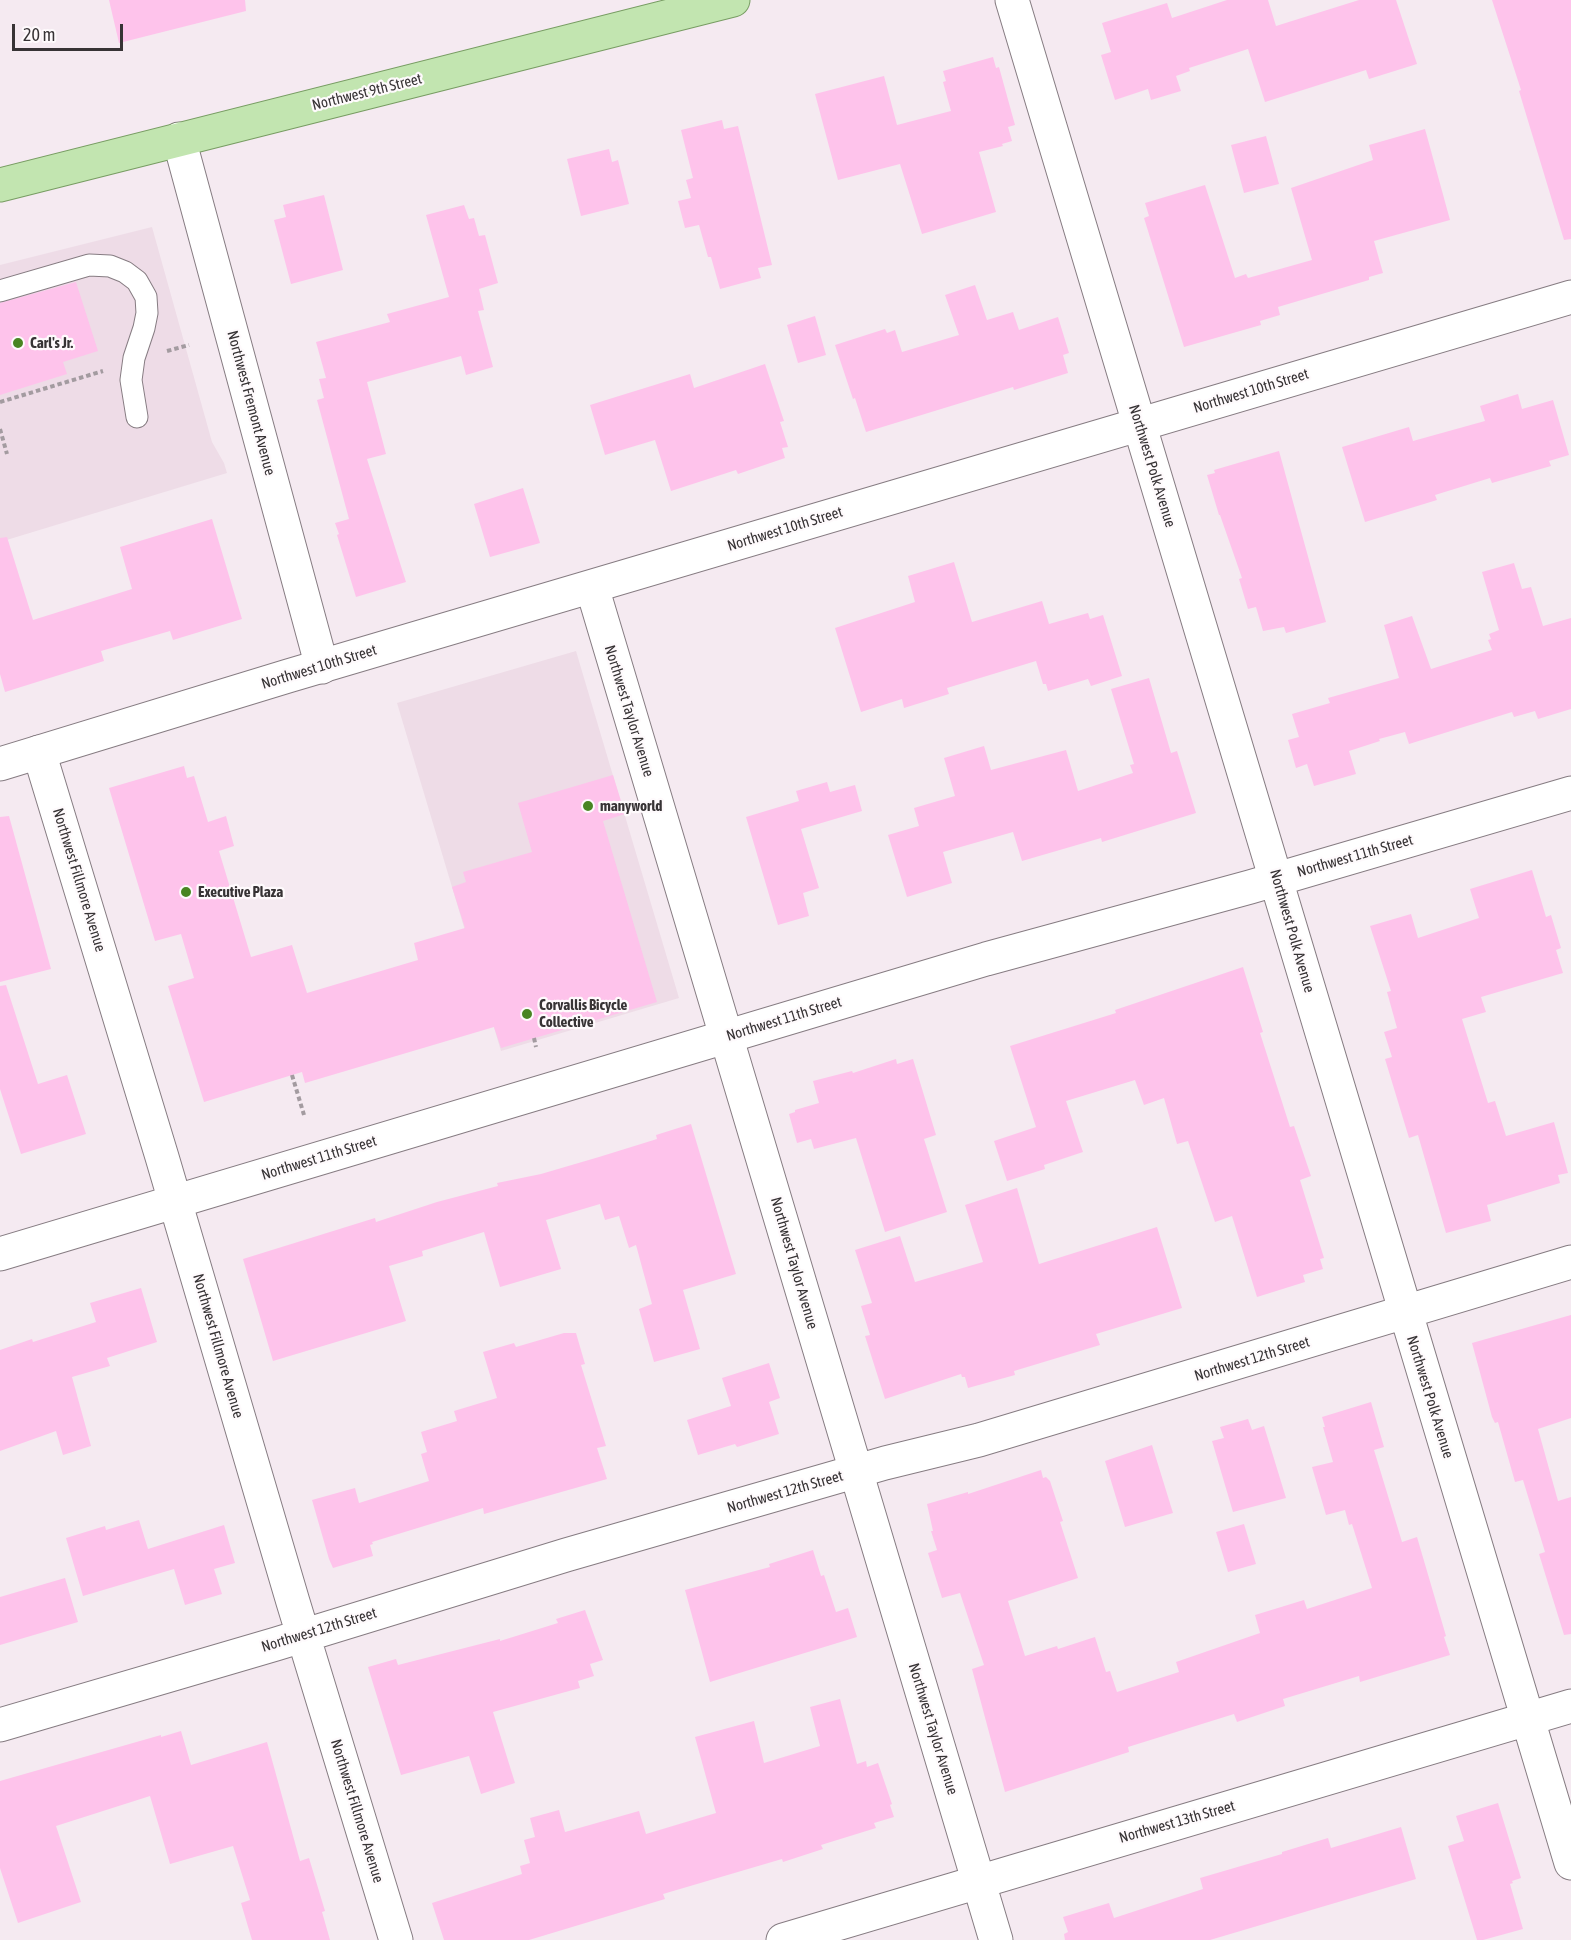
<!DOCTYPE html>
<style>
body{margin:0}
#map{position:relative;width:1571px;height:1940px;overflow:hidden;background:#f5eaf1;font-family:"Asap Condensed",sans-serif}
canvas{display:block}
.scale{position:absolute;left:12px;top:24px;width:111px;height:27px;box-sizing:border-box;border:3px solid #373335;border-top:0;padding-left:8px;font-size:18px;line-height:21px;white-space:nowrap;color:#373335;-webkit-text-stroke:4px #fefafc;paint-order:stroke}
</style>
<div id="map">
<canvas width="1571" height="1940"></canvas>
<div class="scale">20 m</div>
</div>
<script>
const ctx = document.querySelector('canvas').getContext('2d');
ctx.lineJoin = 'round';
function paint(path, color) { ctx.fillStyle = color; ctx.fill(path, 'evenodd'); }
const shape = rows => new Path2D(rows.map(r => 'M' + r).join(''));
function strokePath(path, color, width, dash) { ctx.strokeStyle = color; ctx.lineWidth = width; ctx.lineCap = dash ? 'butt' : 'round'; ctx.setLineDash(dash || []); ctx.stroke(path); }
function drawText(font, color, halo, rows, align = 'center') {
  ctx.font = font + ' "Asap Condensed",sans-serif'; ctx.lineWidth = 4.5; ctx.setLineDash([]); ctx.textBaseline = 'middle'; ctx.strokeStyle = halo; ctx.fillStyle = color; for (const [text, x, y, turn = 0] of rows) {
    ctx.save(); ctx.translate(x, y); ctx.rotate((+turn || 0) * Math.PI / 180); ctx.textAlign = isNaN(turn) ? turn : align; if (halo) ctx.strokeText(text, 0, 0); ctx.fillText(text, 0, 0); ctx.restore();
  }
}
paint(shape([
 [152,227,212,442,224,463,227,473,0,542,0,265],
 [576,651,679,998,501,1051,397,703]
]), '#eedce7');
paint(shape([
 [109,0,245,0,246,11,119,43],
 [1227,0,1268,0,1276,26,1359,0,1396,0,1417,64,1369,79,1366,70,1265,102,1248,49,1189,68,1190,71,1176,76,1181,91,1151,100,1148,89,1115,100,1101,55,1111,52,1102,23,1167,3,1172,18],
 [1492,0,1571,0,1571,239,1564,240,1519,91,1521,90],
 [993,57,996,68,999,67,1015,125,1008,127,1012,141,1002,144,1003,146,979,152,996,212,922,234,900,164,838,180,815,94,884,76,897,125,951,111,943,82,946,81,943,71],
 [722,120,724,129,738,126,772,265,758,268,761,278,720,289,711,257,708,257,699,225,685,228,678,201,691,198,686,180,693,178,681,130],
 [1425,129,1450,220,1374,241,1383,273,1369,277,1369,280,1278,307,1280,315,1260,321,1261,325,1184,347,1144,218,1149,216,1145,203,1205,185,1235,278,1246,274,1248,278,1312,260,1291,188,1373,160,1369,145],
 [1266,136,1279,184,1244,193,1231,145],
 [609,149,612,162,618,160,629,204,581,216,567,159],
 [324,195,343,270,291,284,274,220,286,217,283,205],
 [464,205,469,219,474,218,479,236,485,235,498,283,479,289,484,310,478,311,493,367,466,375,461,356,367,382,386,454,367,459,406,582,356,597,337,535,339,534,335,523,349,519,317,400,324,398,319,379,326,378,316,342,390,322,387,314,449,297,426,215],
 [76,282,98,351,63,362,67,374,0,395,0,303],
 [975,285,987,320,1013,312,1019,330,1058,317,1069,353,1063,355,1068,373,1014,390,1013,387,866,432,855,398,853,399,835,345,885,329,887,333,895,330,902,352,959,335,945,295],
 [815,316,826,355,798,363,787,325],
 [765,364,784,421,780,422,788,447,782,448,785,458,738,474,736,470,671,491,655,440,605,455,590,405,690,374,694,388],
 [1518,394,1522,409,1553,400,1569,455,1549,461,1551,466,1492,483,1490,478,1435,495,1437,500,1365,522,1342,447,1409,427,1413,441,1485,421,1480,406],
 [1279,451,1326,622,1286,633,1284,627,1263,631,1256,607,1248,609,1239,579,1242,578,1220,515,1219,515,1207,475,1215,473,1214,470],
 [523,488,540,543,490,557,474,504],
 [212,519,242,619,173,640,170,631,101,651,104,661,5,692,0,674,0,538,7,537,33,620,132,589,120,547],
 [954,562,972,622,1042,601,1049,624,1088,613,1090,619,1103,615,1122,676,1091,686,1088,679,1048,691,1046,684,1043,684,1036,661,947,688,949,694,904,708,902,699,861,712,835,628,915,602,908,576],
 [1514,563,1522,589,1531,587,1543,626,1571,618,1571,709,1538,719,1535,711,1514,717,1512,712,1409,744,1405,732,1379,739,1380,741,1349,751,1356,774,1314,786,1307,764,1296,768,1288,740,1299,737,1292,714,1330,703,1328,698,1399,678,1384,625,1412,616,1431,669,1492,650,1488,640,1491,639,1489,634,1499,630,1482,572],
 [1149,678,1171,753,1177,751,1196,813,1102,842,1101,838,1022,861,1013,832,943,852,952,883,907,897,888,835,919,826,914,808,955,796,944,758,984,746,991,770,1066,750,1078,791,1133,773,1130,765,1134,764,1111,689],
 [184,766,187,778,194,776,208,822,226,816,234,846,219,851,251,957,292,945,307,993,418,960,414,943,465,928,452,887,466,882,463,872,532,852,518,803,613,775,625,814,603,821,657,1002,501,1048,494,1027,305,1083,302,1072,204,1102,168,986,194,978,181,934,155,941,109,788],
 [827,782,830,792,855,785,862,811,801,829,819,888,803,893,809,916,778,925,746,817,799,801,796,791],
 [9,816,51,969,0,982,0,817],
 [1532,870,1546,917,1551,915,1561,948,1556,950,1563,973,1481,997,1486,1012,1462,1019,1488,1103,1495,1101,1506,1136,1554,1122,1568,1173,1558,1175,1560,1183,1487,1205,1491,1221,1446,1233,1418,1135,1409,1138,1385,1059,1392,1057,1384,1032,1397,1028,1387,992,1391,991,1370,926,1411,914,1418,938,1479,918,1470,889],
 [1243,967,1263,1032,1260,1033,1290,1127,1294,1126,1311,1176,1300,1180,1324,1258,1320,1259,1323,1269,1303,1275,1305,1282,1257,1297,1232,1216,1215,1222,1188,1141,1177,1144,1164,1098,1144,1105,1135,1080,1066,1101,1083,1152,1044,1165,1045,1169,1007,1181,994,1141,1036,1127,1010,1046,1116,1013,1115,1010],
 [6,985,38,1084,67,1075,86,1134,21,1154,0,1089,0,986],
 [896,1059,897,1064,913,1059,936,1135,924,1139,947,1212,885,1232,856,1138,814,1149,811,1139,797,1143,789,1114,795,1112,795,1110,819,1103,813,1081,852,1071,853,1073],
 [691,1124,736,1274,683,1290,700,1349,654,1362,639,1309,652,1304,636,1245,629,1248,619,1216,605,1220,600,1204,546,1220,561,1269,500,1287,484,1232,422,1251,423,1256,389,1266,406,1321,273,1361,243,1259,375,1218,376,1222,437,1202,498,1186,497,1183,541,1174,599,1157,657,1139,656,1135],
 [1017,1188,1039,1264,1157,1227,1182,1308,1096,1334,1100,1345,1014,1371,1015,1375,968,1388,965,1377,962,1377,961,1374,885,1399,865,1336,870,1335,861,1306,872,1303,855,1250,900,1236,915,1282,983,1262,965,1205],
 [141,1288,157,1342,107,1358,110,1366,72,1377,91,1446,63,1455,56,1431,0,1451,0,1350,32,1339,33,1342,96,1322,90,1303],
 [1571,1315,1571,1418,1538,1429,1558,1501,1571,1497,1571,1634,1564,1635,1539,1554,1545,1552,1523,1480,1515,1482,1498,1422,1495,1423,1492,1417,1472,1343],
 [564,1333,576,1333,585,1364,581,1365,606,1446,597,1448,607,1479,484,1514,483,1508,372,1542,373,1544,370,1545,373,1556,333,1568,329,1559,312,1500,355,1488,359,1503,429,1481,421,1454,427,1452,421,1432,457,1421,454,1411,497,1398,483,1352,514,1343,516,1347],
 [769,1363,780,1398,769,1402,779,1434,737,1447,735,1444,698,1455,687,1420,731,1406,722,1378],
 [1371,1402,1384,1447,1374,1450,1402,1542,1417,1537,1446,1636,1444,1637,1450,1655,1360,1682,1359,1676,1283,1699,1285,1706,1237,1722,1234,1714,1128,1747,1129,1752,1005,1792,972,1669,984,1665,960,1593,942,1598,928,1553,937,1550,931,1531,933,1531,927,1504,968,1492,968,1494,1041,1470,1043,1478,1046,1477,1050,1481,1063,1521,1060,1522,1078,1578,1008,1601,1025,1656,1057,1646,1058,1649,1095,1637,1106,1672,1110,1671,1117,1692,1179,1672,1176,1662,1260,1633,1255,1615,1304,1600,1307,1609,1372,1588,1352,1524,1349,1525,1345,1510,1326,1515,1312,1467,1333,1462,1323,1427,1325,1427,1322,1417],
 [1248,1419,1252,1430,1264,1426,1286,1498,1233,1512,1212,1441,1224,1438,1220,1427],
 [1152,1445,1173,1513,1125,1527,1105,1461],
 [139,1520,148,1549,224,1525,235,1563,214,1569,222,1594,185,1605,174,1569,83,1596,66,1538,105,1526,106,1530],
 [1244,1524,1256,1564,1228,1572,1216,1532],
 [813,1550,821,1576,824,1575,836,1612,848,1608,857,1637,710,1682,685,1590,770,1567,769,1564],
 [65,1578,78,1622,0,1645,0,1597],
 [585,1610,603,1660,590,1664,594,1676,578,1681,580,1688,493,1712,515,1783,481,1794,469,1756,401,1775,368,1667,396,1659,398,1665,500,1639,500,1641,558,1623,556,1619],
 [840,1699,857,1764,866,1761,867,1767,878,1763,892,1804,890,1805,894,1817,874,1823,876,1828,821,1845,823,1849,783,1862,782,1859,663,1894,665,1899,529,1940,444,1940,432,1903,522,1874,520,1866,530,1863,524,1840,535,1837,530,1818,559,1810,565,1832,639,1811,646,1834,716,1813,695,1737,754,1721,764,1763,820,1746,810,1707],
 [181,1731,191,1765,267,1742,300,1861,309,1858,325,1911,322,1912,330,1940,252,1940,241,1903,250,1900,233,1846,170,1864,150,1796,56,1826,81,1902,18,1923,0,1868,0,1781,161,1735,161,1737],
 [1498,1803,1521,1878,1512,1881,1513,1883,1510,1884,1523,1929,1483,1940,1477,1940,1448,1846,1464,1841,1456,1816],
 [1401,1827,1416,1879,1210,1940,1065,1940,1064,1934,1068,1932,1063,1917,1109,1903,1114,1918,1203,1889,1200,1878,1282,1854,1282,1852,1328,1838,1331,1848]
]), '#fec3eb');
const service = shape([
 [0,291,89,265,110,266,125,272,137,281,146,297,147,313,144,328,134,358,131,380,137,417]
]);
const minor = shape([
 [1012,0,1571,1863],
 [179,139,322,667],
 [592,587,996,1940],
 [39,752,162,1157,293,1602,396,1940],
 [0,1254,986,959,1250,887,1571,793],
 [0,1725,276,1644,566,1555,885,1463,979,1440,1571,1262],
 [783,1940,1571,1706]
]);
const tertiary = shape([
 [0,764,288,676,1571,297]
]);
const primary = shape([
 [0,185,733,0]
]);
strokePath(service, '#867c82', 23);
strokePath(minor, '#867c82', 35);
strokePath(tertiary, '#867c82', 35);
strokePath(primary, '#779c62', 35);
strokePath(shape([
 [167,351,189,345],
 [0,402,103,371],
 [0,429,7,454],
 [534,1038,536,1047],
 [292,1075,304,1115]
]), '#a39ba0', 4, [4.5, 3]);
strokePath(service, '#fff', 21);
strokePath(minor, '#fff', 33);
strokePath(tertiary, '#fff', 33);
strokePath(primary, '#c2e5b0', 33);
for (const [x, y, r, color] of [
 [18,343,6,"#498522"],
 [588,806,6,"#498522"],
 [186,892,6,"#498522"],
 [527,1014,6,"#498522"]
]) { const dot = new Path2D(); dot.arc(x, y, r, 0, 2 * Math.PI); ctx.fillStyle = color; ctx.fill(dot); strokePath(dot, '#fefafc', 2); }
drawText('15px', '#373335', '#fefafc', [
 ["Northwest 9th Street",367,92,-14],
 ["Northwest 10th Street",1251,391,-17],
 ["Northwest Fremont Avenue",251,403,75],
 ["Northwest Polk Avenue",1152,466,73],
 ["Northwest 10th Street",785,529,-17],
 ["Northwest 10th Street",319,667,-17],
 ["Northwest Taylor Avenue",629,711,73],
 ["Northwest 11th Street",1355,856,-16],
 ["Northwest Fillmore Avenue",79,880,73],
 ["Northwest Polk Avenue",1292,931,74],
 ["Northwest 11th Street",784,1019,-17],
 ["Northwest 11th Street",319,1158,-17],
 ["Northwest Taylor Avenue",794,1263,74],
 ["Northwest Fillmore Avenue",218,1346,74],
 ["Northwest 12th Street",1252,1359,-17],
 ["Northwest Polk Avenue",1430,1397,73],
 ["Northwest 12th Street",785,1492,-16],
 ["Northwest 12th Street",319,1630,-17],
 ["Northwest Taylor Avenue",933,1729,73],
 ["Northwest Fillmore Avenue",357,1811,73],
 ["Northwest 13th Street",1177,1822,-16]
]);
drawText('bold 15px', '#373335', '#fefafc', [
 ["Carl's Jr.",30,343],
 ["manyworld",600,806],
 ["Executive Plaza",198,892],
 ["Corvallis Bicycle",539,1005],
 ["Collective",539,1022]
], 'left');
</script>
